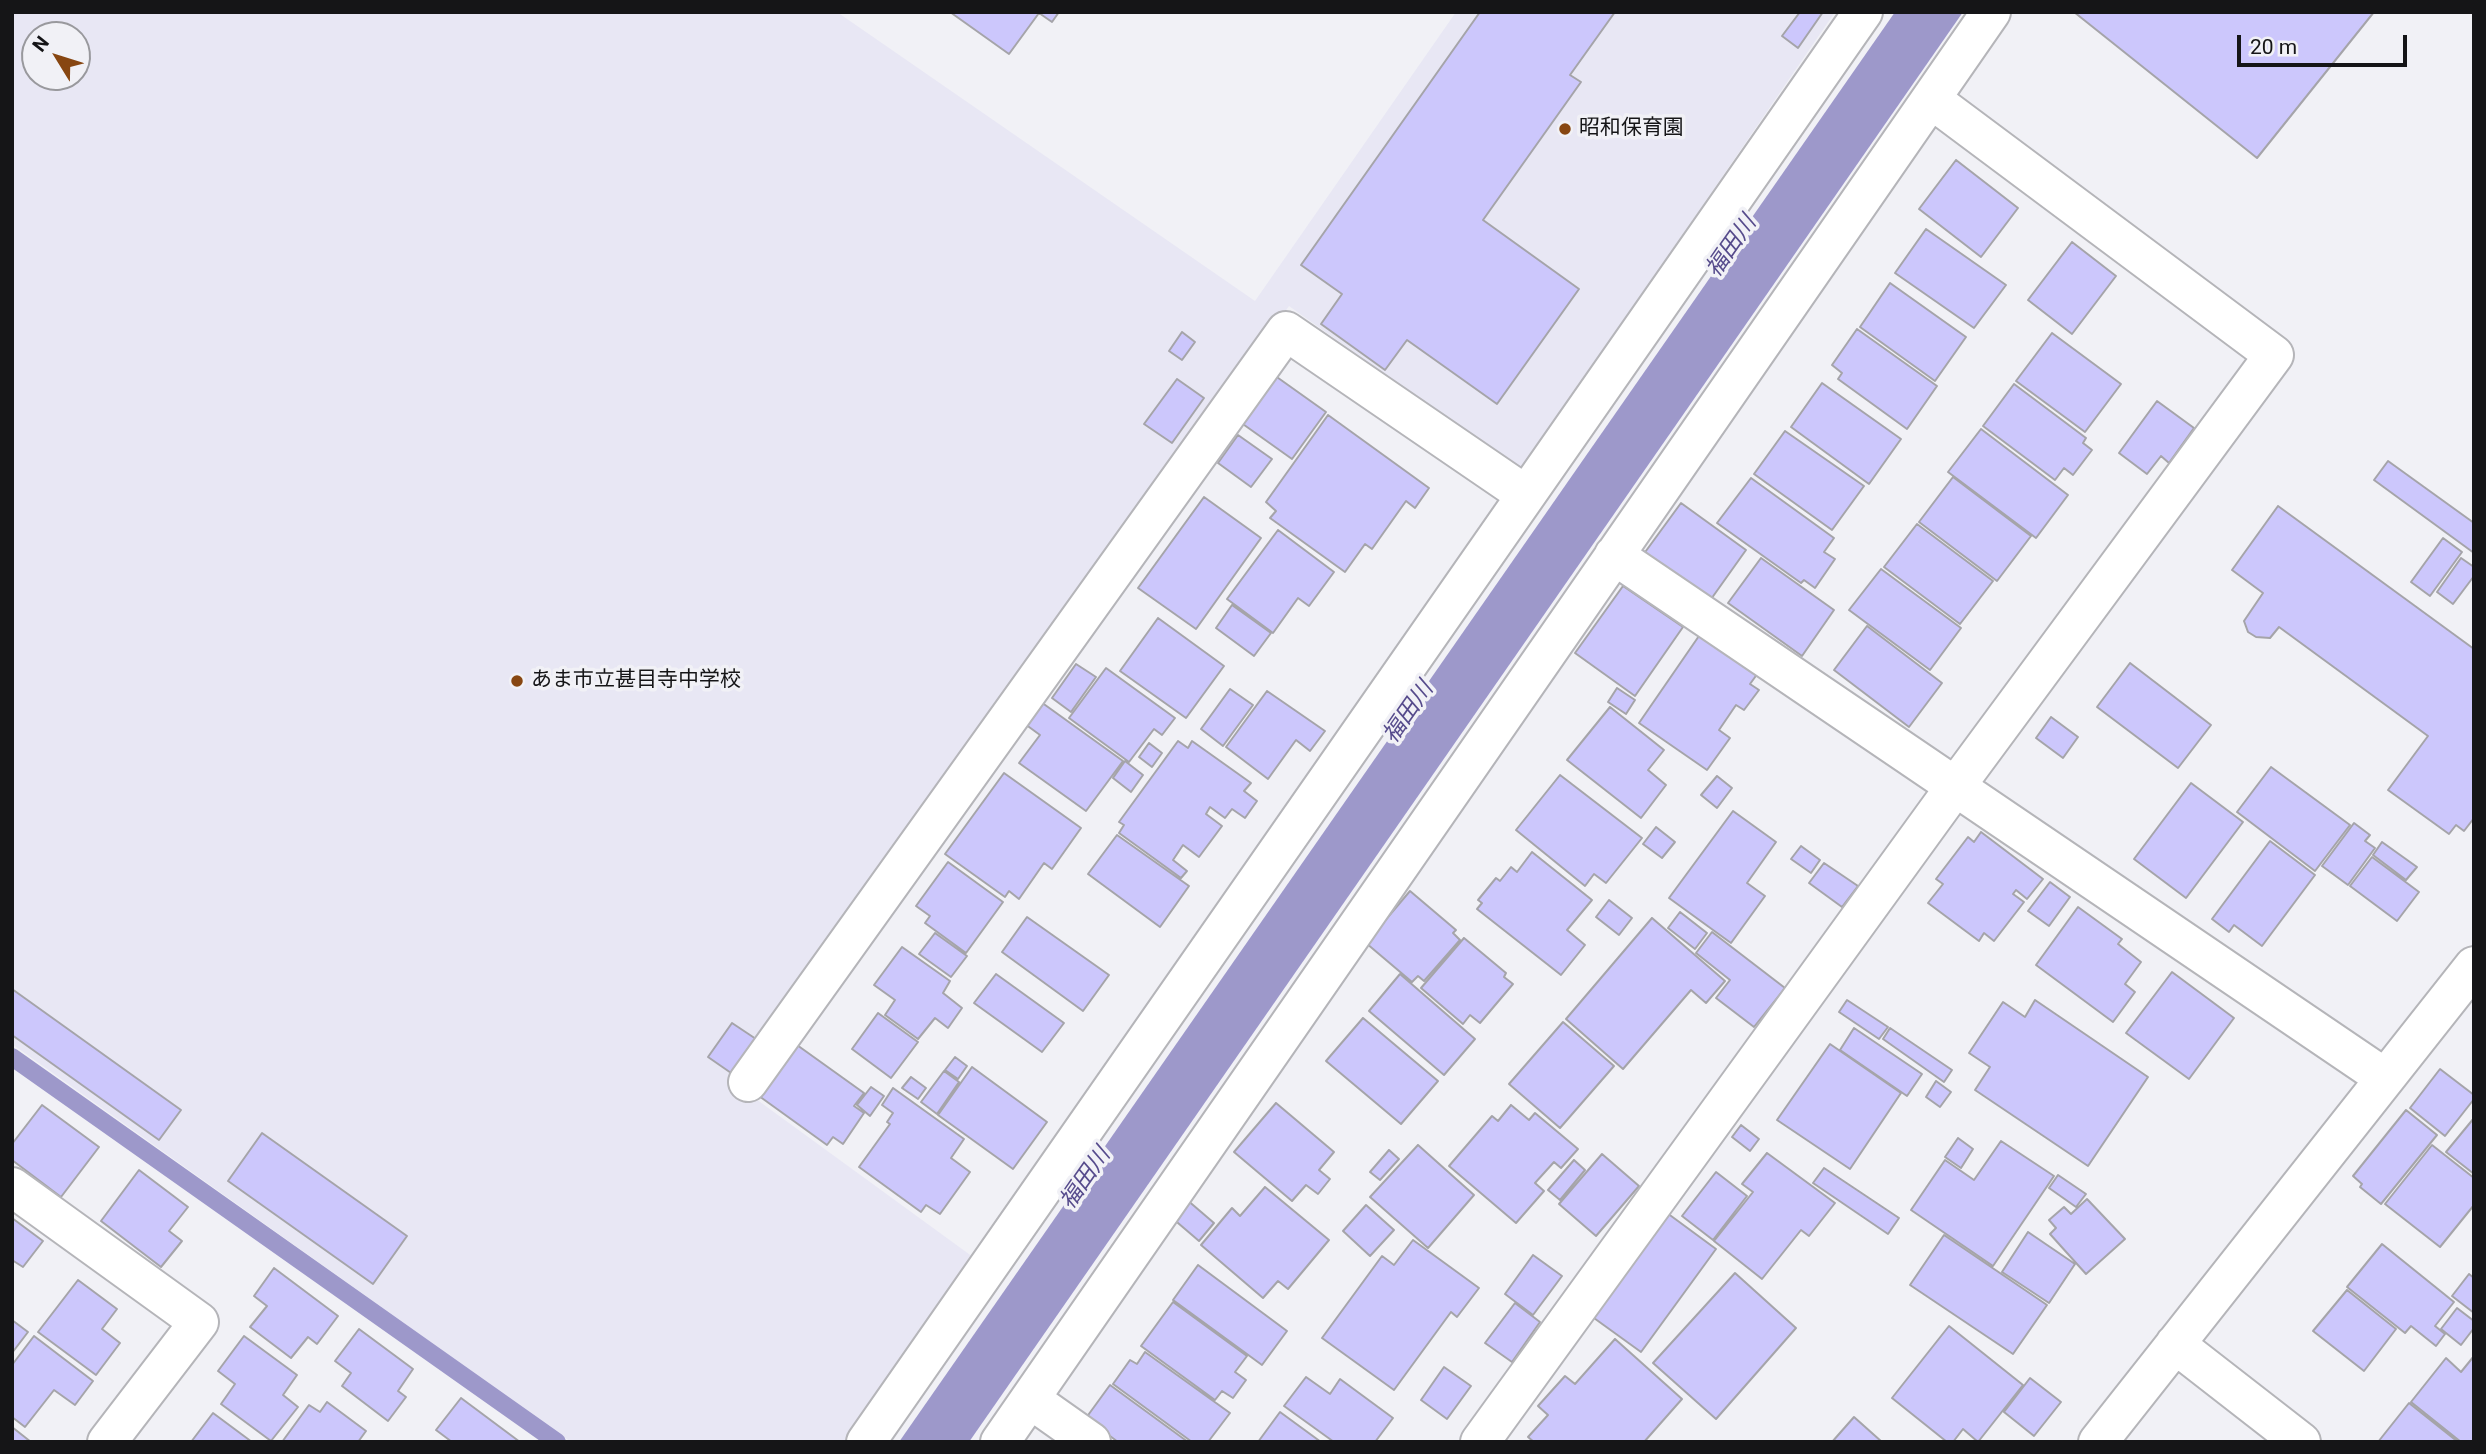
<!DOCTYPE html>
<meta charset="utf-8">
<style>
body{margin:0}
#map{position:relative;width:2486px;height:1454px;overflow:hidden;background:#f1f1f6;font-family:Roboto,sans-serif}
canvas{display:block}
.frame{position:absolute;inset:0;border:14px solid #151517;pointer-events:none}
.north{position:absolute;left:21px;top:21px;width:70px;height:70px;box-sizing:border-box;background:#f1f1f6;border:2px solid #99999d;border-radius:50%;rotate:308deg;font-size:19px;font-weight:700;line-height:28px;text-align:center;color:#151517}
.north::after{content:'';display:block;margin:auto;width:24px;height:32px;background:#874611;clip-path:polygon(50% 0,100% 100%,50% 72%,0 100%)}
.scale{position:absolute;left:2237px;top:35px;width:170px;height:32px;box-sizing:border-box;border:4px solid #151517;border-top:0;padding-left:9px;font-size:21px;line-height:24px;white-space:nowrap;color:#151517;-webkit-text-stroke:5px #f1f1f6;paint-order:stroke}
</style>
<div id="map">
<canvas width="2486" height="1454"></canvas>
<div class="frame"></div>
<div class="north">N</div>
<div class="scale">20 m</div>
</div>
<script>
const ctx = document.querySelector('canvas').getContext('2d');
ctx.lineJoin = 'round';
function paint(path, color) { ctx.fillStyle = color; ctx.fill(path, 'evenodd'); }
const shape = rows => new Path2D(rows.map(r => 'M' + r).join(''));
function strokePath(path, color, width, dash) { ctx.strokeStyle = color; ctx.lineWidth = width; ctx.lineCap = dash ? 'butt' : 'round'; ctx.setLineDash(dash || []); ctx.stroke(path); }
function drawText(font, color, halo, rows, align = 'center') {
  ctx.font = font + ' Roboto,"Noto Sans JP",sans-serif'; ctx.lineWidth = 7; ctx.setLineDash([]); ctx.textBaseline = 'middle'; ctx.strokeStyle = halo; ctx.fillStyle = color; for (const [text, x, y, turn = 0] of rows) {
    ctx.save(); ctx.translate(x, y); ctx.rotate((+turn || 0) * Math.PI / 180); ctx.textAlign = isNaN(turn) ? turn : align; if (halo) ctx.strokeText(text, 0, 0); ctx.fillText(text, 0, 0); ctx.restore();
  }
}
paint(shape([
 [12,12,837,12,1255,301,1456,12,1835,12,1521,471,1289,306,734,1083,973,1257,849,1442,571,1442,12,1044],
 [35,35,77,35,77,77,35,77]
]), '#e8e7f4');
paint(shape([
 [1895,12,1963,12,969,1442,899,1442]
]), '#9d98ca');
strokePath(shape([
 [12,1057,557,1442]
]), '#9d98ca', 18);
const building = shape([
 [950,12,1059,12,1052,22,1039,13,1009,54,950,12],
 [1480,12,1615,12,1570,75,1581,82,1483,220,1579,289,1497,404,1407,340,1385,370,1321,324,1342,294,1301,265,1480,12],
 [1800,12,1823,12,1798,48,1782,36,1800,12],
 [2074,12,2374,12,2257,158,2074,12],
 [1956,160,2018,208,1981,257,1919,209,1956,160],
 [1926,229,2006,285,1974,328,1895,273,1926,229],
 [2072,242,2116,276,2072,334,2028,300,2072,242],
 [1890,283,1966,337,1935,381,1860,327,1890,283],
 [1857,329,1937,386,1907,429,1838,379,1842,373,1832,365,1857,329],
 [1182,332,1195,342,1182,360,1169,351,1182,332],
 [2052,333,2121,384,2085,432,2016,381,2052,333],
 [1274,375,1326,412,1292,459,1240,422,1274,375],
 [1177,379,1204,398,1172,443,1144,424,1177,379],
 [1822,383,1901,439,1869,484,1791,427,1822,383],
 [2014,384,2086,438,2083,443,2092,450,2073,475,2064,468,2055,480,1983,426,2014,384],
 [2157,401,2194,428,2169,463,2161,456,2147,474,2119,453,2157,401],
 [1328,415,1429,488,1415,508,1406,501,1372,549,1365,544,1345,572,1270,518,1276,511,1266,502,1328,415],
 [1981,429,2068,495,2036,538,1948,472,1981,429],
 [1785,431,1864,486,1832,530,1754,474,1785,431],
 [1238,435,1272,459,1251,487,1218,463,1238,435],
 [2388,461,2474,523,2474,553,2374,480,2388,461],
 [1953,477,2031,536,1997,581,1919,522,1953,477],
 [1751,478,1834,538,1824,552,1835,559,1815,588,1804,580,1801,583,1717,523,1751,478],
 [1204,497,1261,538,1196,629,1138,588,1204,497],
 [1681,503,1746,550,1709,602,1643,555,1681,503],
 [2278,506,2474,649,2474,818,2464,831,2456,825,2449,834,2388,790,2428,736,2279,627,2270,638,2256,637,2248,632,2244,621,2263,593,2232,570,2278,506],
 [1917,524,1993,581,1960,624,1884,567,1917,524],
 [1278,530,1334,572,1309,606,1298,598,1273,633,1227,599,1278,530],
 [2443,538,2462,552,2430,596,2411,582,2443,538],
 [1761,558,1834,610,1802,656,1728,603,1761,558],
 [2461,558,2474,567,2474,576,2453,604,2437,592,2461,558],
 [1881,569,1961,628,1930,670,1849,610,1881,569],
 [1623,586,1683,627,1635,696,1575,653,1623,586],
 [1232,605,1271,633,1254,656,1216,628,1232,605],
 [1158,618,1224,666,1186,718,1120,671,1158,618],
 [1867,626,1942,683,1909,727,1834,670,1867,626],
 [1701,633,1758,673,1750,684,1759,690,1744,710,1736,705,1719,730,1730,738,1707,770,1639,723,1701,633],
 [2130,663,2211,725,2178,768,2097,707,2130,663],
 [1076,664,1096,677,1071,712,1052,698,1076,664],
 [1106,668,1175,718,1162,735,1154,729,1129,762,1069,718,1106,668],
 [1617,688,1635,700,1626,714,1608,702,1617,688],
 [1230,689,1253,705,1223,746,1201,729,1230,689],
 [1267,691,1325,731,1310,751,1296,740,1268,779,1226,747,1267,691],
 [1041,702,1123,761,1086,811,1019,763,1040,735,1025,724,1041,702],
 [1610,707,1664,750,1648,770,1666,785,1641,818,1567,760,1610,707],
 [2051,717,2078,737,2063,758,2036,738,2051,717],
 [1178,741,1188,748,1192,741,1251,783,1244,791,1257,801,1245,818,1232,809,1225,818,1210,807,1206,814,1222,826,1199,857,1183,845,1173,860,1187,871,1181,878,1119,833,1124,825,1119,822,1178,741],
 [1149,743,1162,753,1152,767,1139,757,1149,743],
 [1125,761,1143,775,1131,792,1113,778,1125,761],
 [2271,767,2350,825,2315,871,2237,812,2271,767],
 [1004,773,1081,828,1052,869,1044,863,1019,899,1009,891,1005,897,945,854,1004,773],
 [1560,775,1642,838,1606,883,1594,874,1585,886,1516,830,1560,775],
 [1717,776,1732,788,1717,808,1701,795,1717,776],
 [2191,783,2243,822,2186,898,2134,859,2191,783],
 [1733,811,1776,842,1747,883,1765,896,1731,943,1669,898,1733,811],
 [2354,823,2370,835,2365,841,2375,848,2348,885,2322,866,2354,823],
 [1656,827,1675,842,1662,858,1643,844,1656,827],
 [1981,832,2043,879,2027,899,2016,890,2013,894,2024,902,1994,941,1984,933,1979,941,1928,903,1943,884,1936,879,1968,837,1974,842,1981,832],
 [1117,835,1189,886,1160,927,1088,874,1117,835],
 [2270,841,2315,875,2262,946,2234,925,2229,932,2212,919,2270,841],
 [2382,842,2417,867,2406,880,2373,855,2382,842],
 [1801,846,1820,860,1811,873,1791,859,1801,846],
 [1532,852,1592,900,1567,930,1585,945,1561,975,1477,909,1482,903,1478,900,1496,878,1500,881,1511,867,1517,872,1532,852],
 [2372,857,2419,892,2397,921,2350,886,2372,857],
 [948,862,1003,902,966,953,925,923,930,916,916,906,948,862],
 [1824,863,1858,886,1842,907,1809,883,1824,863],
 [2050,882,2070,897,2049,926,2028,911,2050,882],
 [1410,891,1456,930,1453,933,1460,940,1424,981,1418,976,1412,982,1366,943,1410,891],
 [1609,900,1632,918,1619,935,1596,917,1609,900],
 [2078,907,2122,939,2118,944,2141,962,2125,984,2135,992,2113,1022,2036,965,2078,907],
 [1680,912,1707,933,1695,949,1668,928,1680,912],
 [1027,917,1109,975,1083,1011,1002,952,1027,917],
 [1652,918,1725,981,1706,1003,1691,990,1623,1069,1566,1019,1652,918],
 [1712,932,1785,988,1754,1027,1716,998,1730,980,1696,953,1712,932],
 [935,933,967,956,951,977,919,954,935,933],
 [1464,938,1506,973,1504,977,1513,984,1480,1023,1470,1015,1463,1024,1421,988,1464,938],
 [902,947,950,981,943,993,962,1008,948,1028,935,1018,918,1039,885,1015,895,1000,874,985,902,947],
 [2172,972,2234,1018,2189,1079,2126,1033,2172,972],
 [996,974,1064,1023,1042,1052,974,1003,996,974],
 [1400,974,1475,1039,1444,1075,1369,1011,1400,974],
 [12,989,181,1110,159,1140,12,1035,12,989],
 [1847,1000,1888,1027,1879,1039,1839,1012,1847,1000],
 [2035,1000,2148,1077,2088,1166,1975,1090,1990,1067,1969,1053,2003,1002,2025,1017,2035,1000],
 [878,1013,918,1042,891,1078,852,1049,878,1013],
 [1363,1018,1438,1081,1401,1124,1326,1061,1363,1018],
 [1563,1022,1614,1066,1560,1128,1509,1084,1563,1022],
 [732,1023,759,1041,734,1075,708,1057,732,1023],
 [1854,1028,1922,1074,1907,1096,1840,1050,1854,1028],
 [1890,1028,1952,1070,1944,1082,1883,1039,1890,1028],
 [1830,1044,1901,1093,1850,1169,1777,1120,1830,1044],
 [797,1045,864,1093,854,1106,864,1113,843,1144,833,1137,827,1145,759,1096,797,1045],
 [955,1057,967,1066,958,1079,945,1070,955,1057],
 [972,1067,1047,1122,1013,1169,938,1115,972,1067],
 [2440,1069,2474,1095,2474,1099,2445,1136,2410,1108,2440,1069],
 [944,1071,959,1082,937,1114,921,1102,944,1071],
 [911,1077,926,1088,918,1099,902,1088,911,1077],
 [1936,1081,1951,1092,1940,1107,1926,1097,1936,1081],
 [871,1087,884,1096,870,1116,857,1105,871,1087],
 [893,1088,964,1139,951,1158,970,1172,940,1214,926,1205,921,1212,859,1167,890,1124,887,1122,893,1113,882,1105,893,1088],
 [1276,1103,1334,1152,1319,1170,1330,1179,1318,1194,1306,1185,1292,1201,1234,1152,1276,1103],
 [42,1105,99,1147,61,1197,12,1160,12,1144,42,1105],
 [1511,1105,1529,1120,1535,1113,1578,1149,1561,1168,1554,1162,1535,1183,1544,1191,1516,1223,1449,1166,1492,1116,1498,1121,1511,1105],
 [2406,1110,2437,1135,2381,1204,2360,1187,2362,1184,2353,1176,2406,1110],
 [2474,1118,2474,1174,2446,1152,2474,1118],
 [1741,1125,1759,1139,1750,1151,1732,1137,1741,1125],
 [262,1133,407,1236,373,1284,228,1181,262,1133],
 [1958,1138,1973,1149,1961,1168,1945,1157,1958,1138],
 [2001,1141,2054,1176,1993,1266,1911,1210,1945,1160,1974,1180,2001,1141],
 [1418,1145,1474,1195,1428,1248,1370,1197,1418,1145],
 [2432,1145,2474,1178,2474,1205,2440,1247,2385,1204,2432,1145],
 [1389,1150,1399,1159,1380,1180,1370,1172,1389,1150],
 [1767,1153,1835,1203,1809,1236,1801,1230,1762,1279,1714,1241,1753,1192,1742,1184,1767,1153],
 [1602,1154,1639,1186,1596,1236,1559,1204,1602,1154],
 [1574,1160,1585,1170,1560,1200,1548,1190,1574,1160],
 [1824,1168,1899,1218,1888,1234,1813,1183,1824,1168],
 [139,1170,188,1207,169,1231,182,1241,161,1267,101,1221,139,1170],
 [1716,1172,1747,1196,1713,1240,1682,1216,1716,1172],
 [2058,1175,2086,1194,2076,1207,2049,1188,2058,1175],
 [1265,1187,1329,1240,1288,1289,1278,1281,1263,1298,1201,1245,1232,1208,1240,1216,1265,1187],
 [1186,1199,1214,1223,1199,1241,1171,1217,1186,1199],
 [2087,1199,2125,1239,2086,1274,2050,1234,2056,1228,2049,1220,2064,1207,2071,1214,2087,1199],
 [1366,1205,1394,1230,1370,1256,1343,1231,1366,1205],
 [1663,1210,1716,1249,1641,1352,1587,1313,1663,1210],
 [12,1218,43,1241,23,1267,12,1260,12,1218],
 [2028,1232,2075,1264,2049,1303,2002,1272,2028,1232],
 [1944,1235,2047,1305,2013,1354,1910,1285,1944,1235],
 [1413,1240,1479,1288,1457,1317,1451,1312,1394,1390,1322,1338,1382,1256,1394,1265,1413,1240],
 [2382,1244,2454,1302,2435,1326,2445,1334,2436,1346,2411,1326,2405,1333,2347,1287,2382,1244],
 [1533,1255,1562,1276,1533,1315,1505,1294,1533,1255],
 [1198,1265,1287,1331,1262,1365,1173,1300,1198,1265],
 [274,1268,338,1316,317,1344,308,1337,291,1358,250,1327,267,1306,254,1296,274,1268],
 [1735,1273,1796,1328,1716,1419,1653,1363,1735,1273],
 [2469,1274,2474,1278,2474,1313,2452,1296,2469,1274],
 [78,1280,117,1309,102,1329,120,1343,96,1375,38,1332,78,1280],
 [2347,1290,2396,1329,2364,1371,2313,1331,2347,1290],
 [1173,1302,1247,1356,1235,1372,1246,1380,1233,1398,1222,1391,1215,1400,1141,1346,1173,1302],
 [1515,1303,1540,1322,1512,1362,1485,1343,1515,1303],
 [2457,1308,2474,1321,2474,1328,2461,1345,2441,1329,2457,1308],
 [12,1320,28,1332,12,1353,12,1320],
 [1949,1326,2023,1385,1978,1442,1963,1429,1953,1442,1947,1442,1892,1398,1949,1326],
 [359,1329,413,1369,398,1391,406,1397,388,1421,342,1386,351,1373,335,1361,359,1329],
 [34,1336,93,1381,75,1405,54,1390,25,1427,12,1417,12,1365,34,1336],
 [244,1336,297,1375,283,1395,298,1407,271,1441,221,1404,235,1384,218,1371,244,1336],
 [1615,1339,1682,1399,1644,1442,1534,1442,1528,1437,1548,1415,1538,1406,1565,1376,1575,1384,1615,1339],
 [1145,1352,1230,1413,1208,1442,1192,1442,1113,1384,1130,1360,1137,1364,1145,1352],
 [2474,1356,2474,1442,2461,1442,2411,1402,2446,1358,2461,1372,2474,1356],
 [1444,1367,1471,1386,1447,1419,1421,1400,1444,1367],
 [1306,1377,1330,1394,1340,1379,1393,1418,1375,1442,1334,1442,1284,1406,1306,1377],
 [2030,1378,2061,1402,2034,1436,2004,1412,2030,1378],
 [1110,1385,1188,1442,1118,1442,1086,1418,1110,1385],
 [461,1398,520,1442,452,1442,436,1430,461,1398],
 [327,1402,366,1431,358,1442,282,1442,309,1405,320,1412,327,1402],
 [2409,1403,2458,1442,2378,1442,2409,1403],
 [1280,1412,1321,1442,1258,1442,1280,1412],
 [213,1413,252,1442,191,1442,213,1413],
 [1854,1417,1882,1442,1832,1442,1854,1417],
 [12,1427,31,1442,12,1442,12,1427]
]);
paint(building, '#ccc7fc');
strokePath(building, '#a5a4a9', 2);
const minor = shape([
 [1614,555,2385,1078],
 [748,1082,1286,331,1526,495],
 [12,1187,199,1322,107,1442],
 [2175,1344,2301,1442],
 [1030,1399,1091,1442],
 [866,1442,1863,12],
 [1000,1442,1991,12],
 [1480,1442,1955,787,2274,355,1931,99],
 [2098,1442,2474,966]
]);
strokePath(minor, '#b5b5b9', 42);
strokePath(minor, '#fff', 38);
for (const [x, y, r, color] of [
 [1565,129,7,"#874611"],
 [517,681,7,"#874611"]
]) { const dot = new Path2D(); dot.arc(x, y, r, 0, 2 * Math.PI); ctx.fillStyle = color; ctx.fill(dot); strokePath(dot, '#f1f1f6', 2.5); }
drawText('21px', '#151517', '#f1f1f6', [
 ["昭和保育園",1579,129],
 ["あま市立甚目寺中学校",531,681]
], 'left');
drawText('italic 23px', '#564b8c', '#f1f1f6', [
 ["福田川",1732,247,-55],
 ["福田川",1409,713,-55],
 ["福田川",1086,1179,-55]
]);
</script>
